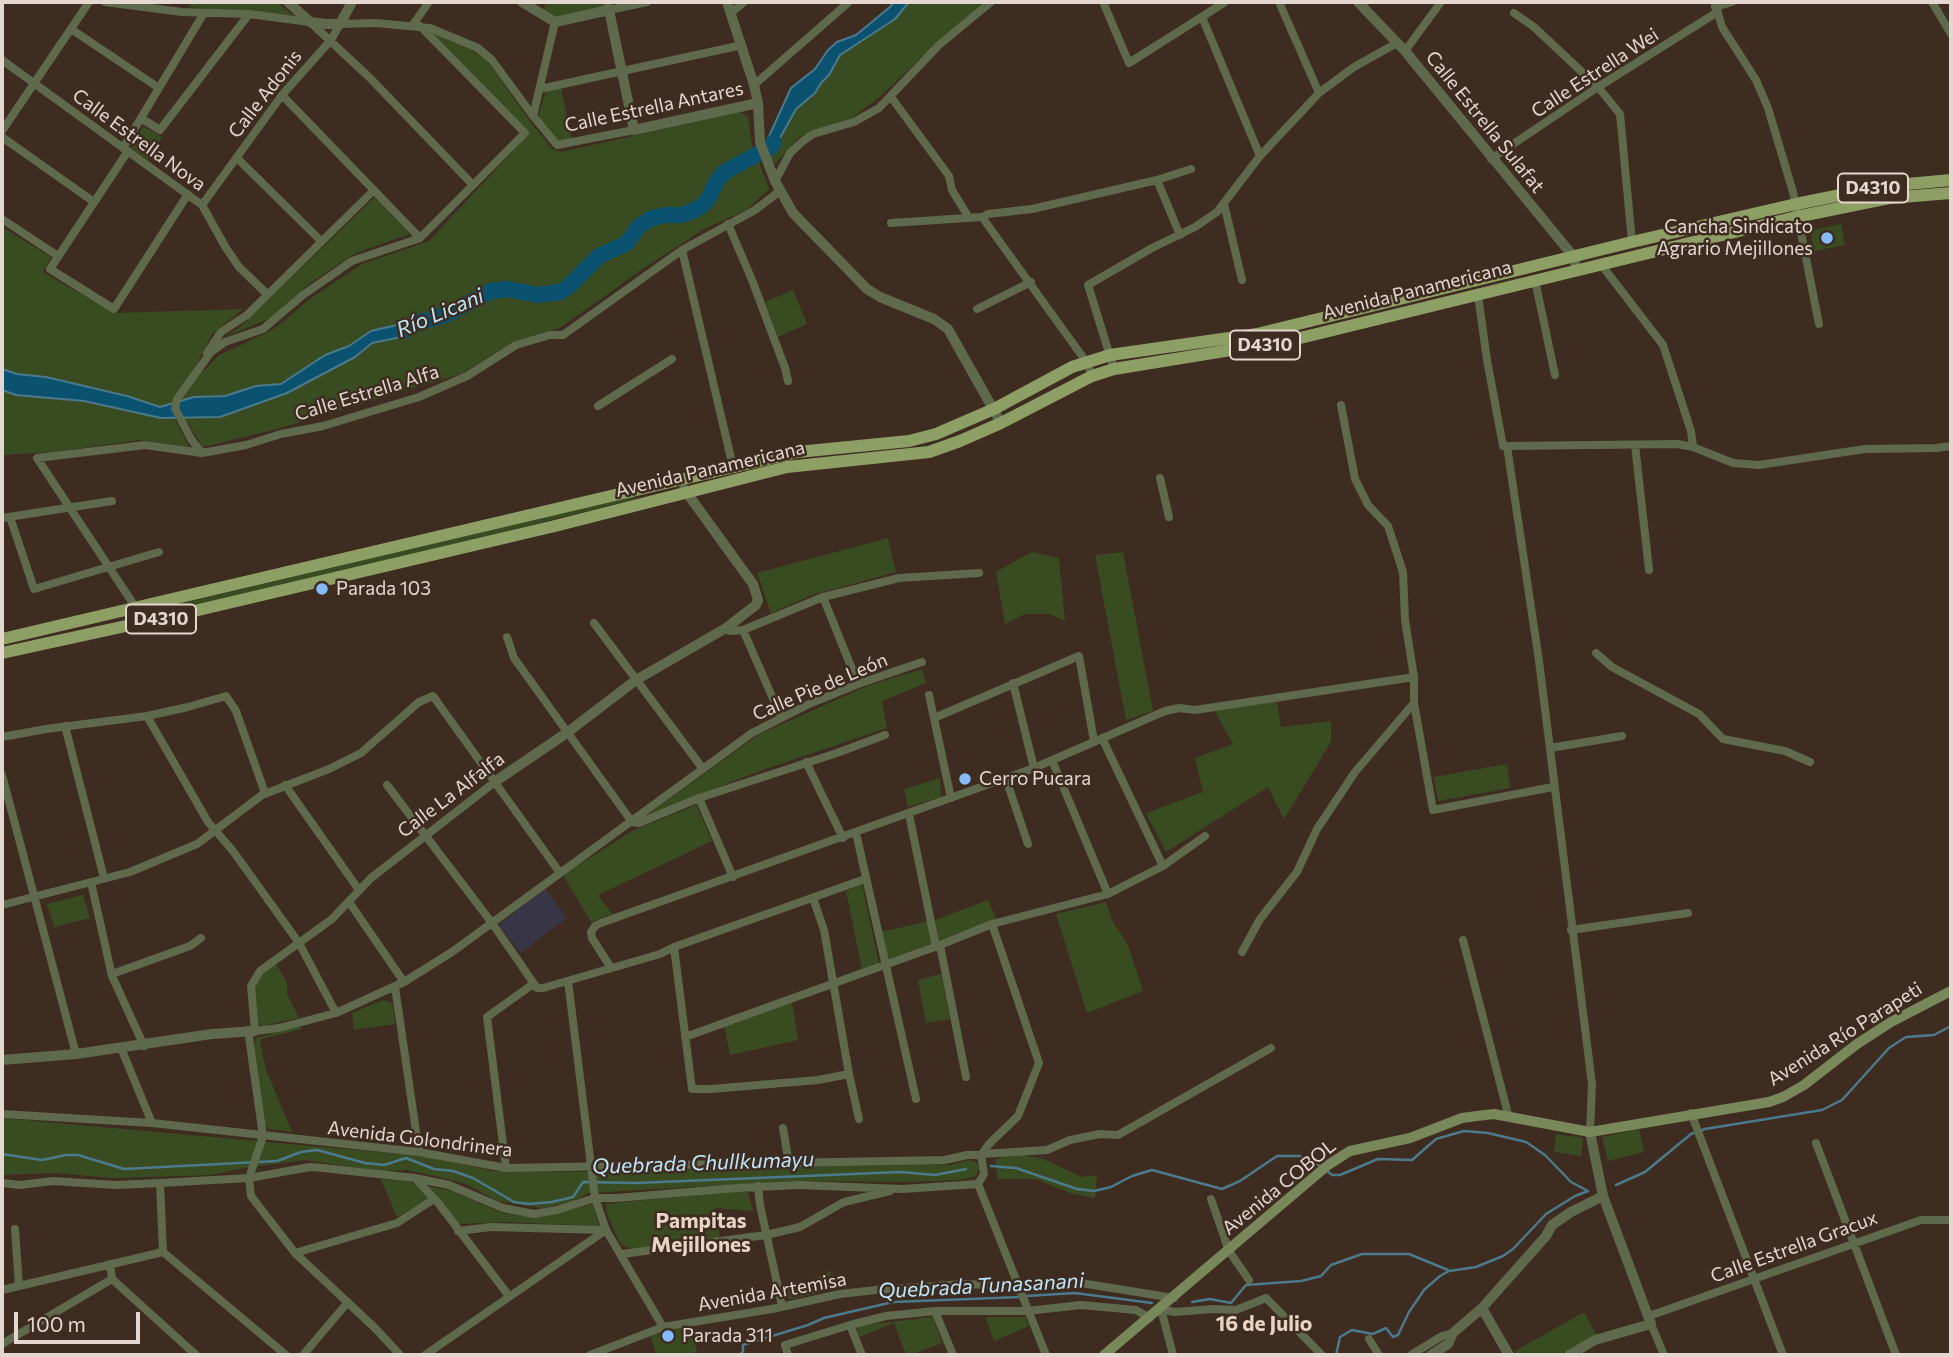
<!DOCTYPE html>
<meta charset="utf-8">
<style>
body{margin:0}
#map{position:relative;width:1953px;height:1357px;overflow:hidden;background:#3e2c20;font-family:Commissioner,sans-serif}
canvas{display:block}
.frame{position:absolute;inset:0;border:4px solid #e3d7cf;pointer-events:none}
.scale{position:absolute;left:14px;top:1312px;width:126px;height:32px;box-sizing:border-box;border:4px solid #e3d7cf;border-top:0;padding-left:9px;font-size:21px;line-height:24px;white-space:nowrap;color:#e3d7cf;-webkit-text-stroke:5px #3e2c20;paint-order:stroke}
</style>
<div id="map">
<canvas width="1953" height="1357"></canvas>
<div class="frame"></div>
<div class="scale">100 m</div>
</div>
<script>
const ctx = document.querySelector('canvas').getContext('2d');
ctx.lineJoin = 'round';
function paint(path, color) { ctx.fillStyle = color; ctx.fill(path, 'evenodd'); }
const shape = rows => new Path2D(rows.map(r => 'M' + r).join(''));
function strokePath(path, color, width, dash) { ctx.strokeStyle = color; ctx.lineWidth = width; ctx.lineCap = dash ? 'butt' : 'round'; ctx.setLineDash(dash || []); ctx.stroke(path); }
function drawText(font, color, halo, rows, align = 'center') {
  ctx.font = font + ' Commissioner,sans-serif'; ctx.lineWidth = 5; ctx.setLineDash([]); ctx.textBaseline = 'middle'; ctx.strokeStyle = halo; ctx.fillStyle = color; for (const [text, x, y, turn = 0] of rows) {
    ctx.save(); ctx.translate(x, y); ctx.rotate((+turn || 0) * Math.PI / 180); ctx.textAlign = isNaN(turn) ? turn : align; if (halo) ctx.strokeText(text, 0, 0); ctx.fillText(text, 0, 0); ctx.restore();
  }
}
paint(shape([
 [545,888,567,918,521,953,500,927,501,923]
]), '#383546');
paint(shape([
 [191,2,277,2,293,15,188,7],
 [548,2,602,2,604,7,554,17,542,10],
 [909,2,989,2,945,35,882,95,847,122,828,130,800,136,775,164,770,156,796,109,815,93,821,83,829,75,840,55,894,20],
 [432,33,480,54,487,60,532,124,552,149,561,152,740,112,748,117,752,145,769,189,746,210,704,229,644,268,560,328,513,342,461,374,277,429,203,447,184,417,254,403,287,393,355,357,371,343,401,337,418,320,371,331,349,346,325,355,281,384,256,386,225,396,194,397,160,407,127,396,46,377,17,375,2,369,2,227,51,257,43,272,114,313,243,309,212,334,195,368,203,372,218,356,274,329,311,298,362,264,429,241,529,134],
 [561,88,572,141,561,141,554,137,538,117,546,91],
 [143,126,162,137,148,160,131,148],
 [375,197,410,234,356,253,310,283,271,318,222,338,240,327],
 [1841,224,1845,245,1814,251,1810,231],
 [793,290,807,324,778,337,765,302],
 [2,390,16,395,84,401,145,415,174,417,189,447,140,440,52,452,2,455],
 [634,495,635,499,507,531,143,619,142,613],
 [888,538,896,572,812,595,771,613,757,573],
 [1032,552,1059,558,1065,621,1049,614,1025,614,1005,624,996,572],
 [1123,552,1153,711,1126,720,1095,555],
 [922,669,926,683,882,701,887,728,754,773,643,818,758,735,867,686],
 [1277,702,1281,727,1331,721,1331,742,1284,819,1268,787,1166,852,1146,813,1203,792,1195,758,1233,744,1214,710],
 [1507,764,1510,788,1438,801,1434,777],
 [940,778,941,797,908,807,904,789],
 [696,805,712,841,598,895,612,914,591,922,563,875,632,831],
 [862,884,879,964,862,969,846,891],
 [83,895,90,918,54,927,47,904],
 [988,900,996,919,887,960,881,932,938,919],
 [1106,902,1112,920,1128,945,1143,991,1087,1013,1056,914],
 [276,964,287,983,287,994,299,1018,262,1026,258,1024,254,987,258,977],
 [941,974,950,1019,926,1023,918,980],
 [383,1000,392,1003,395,1024,354,1030,352,1013],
 [792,1002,798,1040,730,1055,724,1025],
 [301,1026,302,1029,261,1039,260,1041,266,1070,292,1132,269,1129,265,1125,254,1046,256,1038],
 [2,1118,422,1156,493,1171,603,1172,908,1163,951,1165,969,1160,978,1163,979,1169,976,1176,960,1180,907,1182,795,1181,588,1193,571,1202,542,1208,498,1201,466,1184,439,1177,407,1170,379,1171,305,1160,245,1168,211,1175,111,1178,56,1173,2,1175],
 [1639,1129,1644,1152,1608,1161,1602,1137],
 [1556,1134,1583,1138,1581,1156,1554,1152],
 [1019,1154,1044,1159,1081,1177,1097,1175,1095,1198,1070,1193,1036,1179,998,1179,995,1159],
 [381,1179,411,1182,419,1187,430,1198,397,1217],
 [428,1186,452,1191,502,1213,532,1217,547,1216,593,1204,599,1226,508,1222,458,1224],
 [747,1190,753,1211,715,1208,720,1237,633,1249,624,1246,619,1241,607,1214,606,1204],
 [830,1271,839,1288,792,1299,787,1298,784,1288,791,1290],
 [1584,1312,1596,1334,1559,1355,1517,1355,1515,1351],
 [933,1317,942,1343,911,1355,906,1355,894,1323,859,1337,856,1326],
 [985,1317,1025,1317,1029,1326,994,1341],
 [691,1326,697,1352,683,1355,656,1355,651,1336]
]), '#394c21');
const water = shape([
 [894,2,909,2,895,19,840,55,829,75,821,83,815,93,796,109,770,156,765,145,791,88,815,69,828,50,837,42,856,35,890,7,894,2],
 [418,320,426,324,401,337,372,343,355,357,287,393,220,417,161,418,84,401,16,395,2,390,2,369,17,374,46,377,127,396,160,407,194,397,225,396,256,386,281,384,325,355,349,346,371,331,418,320]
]);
paint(water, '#0a526f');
strokePath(water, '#4b7a8c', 2);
strokePath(shape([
 [2,1154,42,1160,66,1155,78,1155,124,1169,277,1161,301,1152,317,1150,365,1163,384,1165,406,1158,434,1169,453,1171,473,1178,514,1202,529,1204,552,1202,573,1197,583,1182,636,1183,901,1172,935,1175,966,1169],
 [991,1166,1016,1168,1077,1189,1094,1191,1111,1187,1132,1176,1152,1170,1222,1189,1240,1181,1277,1156,1300,1156,1322,1167],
 [1327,1171,1332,1175,1340,1175,1378,1159,1412,1160,1436,1139,1464,1131,1488,1133,1526,1142,1545,1155,1571,1182,1588,1191],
 [1616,1185,1645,1172,1691,1134,1705,1129,1822,1110,1842,1100,1889,1048,1906,1037,1934,1035,1951,1026],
 [1026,1296,1075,1293,1152,1303],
 [1192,1302,1210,1299,1231,1303,1246,1285,1301,1281,1321,1276,1331,1265,1362,1254,1409,1254,1448,1270],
 [740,1355,743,1351,743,1345,808,1325,824,1318,893,1302,1020,1297],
 [1336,1355,1340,1337,1352,1330,1373,1334,1386,1328,1393,1337,1398,1335,1409,1312,1424,1290,1440,1276,1449,1271,1476,1267,1503,1256,1513,1249,1546,1214,1575,1196,1588,1191]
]), '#4b7a8c', 2.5);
strokePath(shape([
 [403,331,420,322,446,315,491,291,508,289,538,295,560,292,568,287,599,256,627,243,639,226,652,218,666,215,682,215,699,208,707,201,718,179,726,171,771,147,774,142]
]), '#0a526f', 16);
strokePath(shape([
 [105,2,182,12,249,14,310,22,370,78,473,185],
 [607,2,609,10,647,2],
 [1103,2,1129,63,1225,2],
 [1279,2,1319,93],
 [1715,2,1722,27,1756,80,1768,108,1793,192,1819,324],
 [1932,2,1951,34],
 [1715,7,1732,2],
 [1514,13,1534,27,1598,87,1620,114,1632,242],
 [730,14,744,2],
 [1202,17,1260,156],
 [412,26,429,2],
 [71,29,159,88],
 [1405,51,1441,2],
 [2,60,202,205,226,248,239,267,267,294],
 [754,85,849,2],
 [540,89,742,45],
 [282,95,420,238],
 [891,97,949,176,952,190,969,218],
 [533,116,555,22],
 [141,118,160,130,249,14],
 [2,131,89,2],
 [2,137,94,202],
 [123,148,204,13],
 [128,151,50,269,114,309,188,194],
 [237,158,321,241],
 [1491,159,1598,87,1716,13],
 [1157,180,1180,235],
 [775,181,790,153,803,141,813,134,854,122,879,108,939,45,991,2],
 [1224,204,1242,280],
 [202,205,282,95,331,40,340,24,375,23,430,28,478,48,492,60,533,116,557,145,634,130],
 [982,217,1087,363,1092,376],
 [2,219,58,256],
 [891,223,982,217,988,214,1032,209,1157,180,1191,169],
 [728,224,752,280,785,368,788,381],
 [682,250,733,467],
 [1600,263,1663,345,1691,431,1693,447],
 [1535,280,1555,375],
 [1478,295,1487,360,1503,446],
 [977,309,1031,282],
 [207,353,221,332,247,315,374,190],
 [1114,369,1088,285,1152,248,1195,227,1217,212,1260,156,1319,93,1354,67,1397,43],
 [598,406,672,359],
 [1635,445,1649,570],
 [202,453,191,439,175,408,177,399,211,352,225,342,263,329,303,295,352,261,420,238,525,133,420,26],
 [1160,478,1169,517],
 [10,517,34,589,159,552],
 [2,518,112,501],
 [823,597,858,684],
 [594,623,703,769],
 [138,624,132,602,37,458,145,445,202,453,246,445,281,434,323,426,419,397,467,376,516,345,550,335,563,335,682,250,755,210,780,191],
 [726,628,729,631,743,630,823,597,899,578,979,573],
 [743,630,781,717],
 [507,637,514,658,632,822],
 [1596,653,1612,667,1699,714,1723,739,1785,751,1810,762],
 [1013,683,1034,768],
 [929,695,951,798],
 [1414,703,1433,810,1553,787],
 [147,716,208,822,233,851,299,943,336,1013],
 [934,718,1079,656,1094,741],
 [65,726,104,878],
 [2,737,46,729,147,716,188,707,226,696,236,711,265,793],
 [1102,738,1163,866],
 [1550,748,1622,736],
 [1052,760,1108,894],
 [806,762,843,838],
 [2,775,76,1054],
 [1006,779,1028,844],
 [496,781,371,878,332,919,260,971,251,986,255,1031,279,1028,336,1013,404,982,452,952,752,733,809,704,858,684,922,662],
 [285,785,359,890],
 [387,785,492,923,537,988,543,988,660,954,674,947,865,879],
 [699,798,733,877],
 [909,814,936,947],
 [632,822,639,823,699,798,837,753,885,735],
 [856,833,916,1099],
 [91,882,112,976,144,1046],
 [813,898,824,930,849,1074,859,1119],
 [349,902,404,982],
 [2,905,130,872,197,844,262,795,329,769,361,753,419,702,433,696,560,873],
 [1571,930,1688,913],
 [1463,940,1509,1118],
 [940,945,966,1077],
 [674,947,692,1089,711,1089,818,1080,849,1074],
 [1242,952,1260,919,1297,872,1317,829,1355,772,1414,703,1414,677,1405,620,1403,572,1388,526,1368,505,1355,479,1341,405],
 [611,968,592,938,591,932,595,926,601,923,1034,768,1165,711,1179,708,1195,710,1414,677],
 [112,974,190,946,201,938],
 [568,981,595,1198,606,1230,663,1327],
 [395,987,419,1152],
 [248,1030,263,1136,249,1178,251,1196,295,1253,376,1329,400,1355],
 [685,1037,940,945,992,924,1108,894,1163,866,1205,836],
 [121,1048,152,1123],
 [1691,1113,1783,1355],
 [2,1114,152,1123,419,1152,506,1168,945,1160,967,1155,1047,1150,1070,1140,1100,1134,1118,1135,1271,1048],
 [783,1128,789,1164],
 [1590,1132,1592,1084,1539,661,1507,446,1677,444,1693,447,1733,463,1759,465,1865,449,1936,448,1951,446],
 [1816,1143,1896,1355],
 [506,1168,487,1017,533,984],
 [415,1178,439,1204,509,1296],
 [2,1183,20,1185,53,1181,116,1185,160,1183,249,1178,310,1167,323,1168,415,1178,449,1185,503,1208,534,1214,557,1210,595,1198,617,1198,736,1188,799,1185,903,1189,978,1184],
 [160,1183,163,1252,286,1355],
 [978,1184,984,1174,981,1155,989,1144,1018,1116,1039,1063,992,924],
 [978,1184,1046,1355],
 [758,1186,760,1205,782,1306],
 [1211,1199,1229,1251,1249,1280],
 [15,1229,19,1286],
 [458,1231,491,1227,606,1230],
 [295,1253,397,1223,434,1199],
 [622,1254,766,1235,800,1227,844,1202,890,1191],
 [110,1264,112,1279,196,1355],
 [2,1290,163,1252],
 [935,1311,953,1355],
 [1649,1316,1921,1220,1951,1220],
 [1651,1324,1664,1355],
 [850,1325,862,1355],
 [1369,1339,1379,1355],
 [2,1344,112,1279],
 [303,1355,348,1302],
 [425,1355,606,1230],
 [590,1355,663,1327,772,1309,840,1294,876,1290,963,1284,1018,1286,1068,1281,1174,1298],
 [788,1355,785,1345,850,1325,886,1316,935,1311,1027,1311,1081,1305,1136,1310,1150,1318],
 [1173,1355,1161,1309,1174,1312,1213,1309,1236,1310,1266,1298,1322,1355],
 [1411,1355,1442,1336,1453,1333]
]), '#5f694c', 8);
strokePath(shape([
 [288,2,310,22,326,24,340,24,352,2],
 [522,2,555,22,609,10,634,130,758,103],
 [727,2,754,85,758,103,760,142,775,181,793,213,867,289,880,297,934,319,948,329,1001,423],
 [1358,2,1405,51,1573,256,1577,270],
 [496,781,568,732,636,680,726,628,756,605,758,600,753,584,684,489],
 [2,1060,76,1054,212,1034,255,1031],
 [1482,1308,1509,1355],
 [1431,1355,1448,1344,1453,1333,1482,1308,1546,1236,1552,1225,1571,1212,1603,1196],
 [1569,1355,1595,1340,1651,1324,1603,1196,1590,1132]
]), '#5f694c', 10);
strokePath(shape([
 [1104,1355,1328,1165,1350,1151,1410,1138,1462,1118,1477,1116,1494,1114,1590,1132,1769,1102,1783,1097,1804,1085,1857,1044,1891,1022,1951,991]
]), '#79885a', 10);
strokePath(shape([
 [2,639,798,452,909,441,936,434,994,409,1072,367,1110,355,1257,334,1632,242,1796,204,1885,186,1951,180],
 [2,653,190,612,555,526,787,467,929,452,960,441,1001,423,1092,376,1114,369,1292,340,1796,217,1889,198,1951,193]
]), '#8d9f64', 12);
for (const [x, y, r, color] of [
 [1827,238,7,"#86bbfb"],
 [322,589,7,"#86bbfb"],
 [965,779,7,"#86bbfb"],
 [668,1336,7,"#86bbfb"]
]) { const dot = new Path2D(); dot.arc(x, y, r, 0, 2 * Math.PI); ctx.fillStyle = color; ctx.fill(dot); strokePath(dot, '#3e2c20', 2.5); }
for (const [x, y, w] of [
 [1873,188,70],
 [1265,345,70],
 [161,619,70]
]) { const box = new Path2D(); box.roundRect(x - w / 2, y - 14.5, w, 29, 5); ctx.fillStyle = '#3e2c20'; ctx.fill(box); strokePath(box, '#e3d7cf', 2); }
drawText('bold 18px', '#e3d7cf', null, [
 ["D4310",1873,188],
 ["D4310",1265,345],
 ["D4310",161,619]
]);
drawText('19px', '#e3d7cf', '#3e2c20', [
 ["Calle Estrella Wei",1595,73,-33],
 ["Calle Adonis",265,94,-52],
 ["Calle Estrella Antares",654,107,-12],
 ["Calle Estrella Sulafat",1485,122,51],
 ["Calle Estrella Nova",139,140,36],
 ["Avenida Panamericana",1417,290,-14],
 ["Calle Estrella Alfa",367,393,-17],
 ["Avenida Panamericana",710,469,-13],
 ["Calle Pie de León",820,687,-23],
 ["Calle La Alfalfa",451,795,-37],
 ["Avenida Río Parapeti",1845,1034,-32],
 ["Avenida Golondrinera",420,1139,7],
 ["Avenida COBOL",1279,1187,-39],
 ["Calle Estrella Gracux",1794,1247,-20],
 ["Avenida Artemisa",772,1292,-10]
]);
drawText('19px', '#e3d7cf', '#3e2c20', [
 ["Cancha Sindicato",1813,227,"right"],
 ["Agrario Mejillones",1813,249,"right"],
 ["Parada 103",336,589],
 ["Cerro Pucara",979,779],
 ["Parada 311",682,1336]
], 'left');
drawText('italic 21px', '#bee7fd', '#3e2c20', [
 ["Río Licani",440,313,-23],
 ["Quebrada Chullkumayu",703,1163,-2],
 ["Quebrada Tunasanani",981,1286,-3]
]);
drawText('bold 21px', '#ead3c3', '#3e2c20', [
 ["Pampitas",701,1221],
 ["Mejillones",701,1245],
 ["16 de Julio",1264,1324]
]);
</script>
